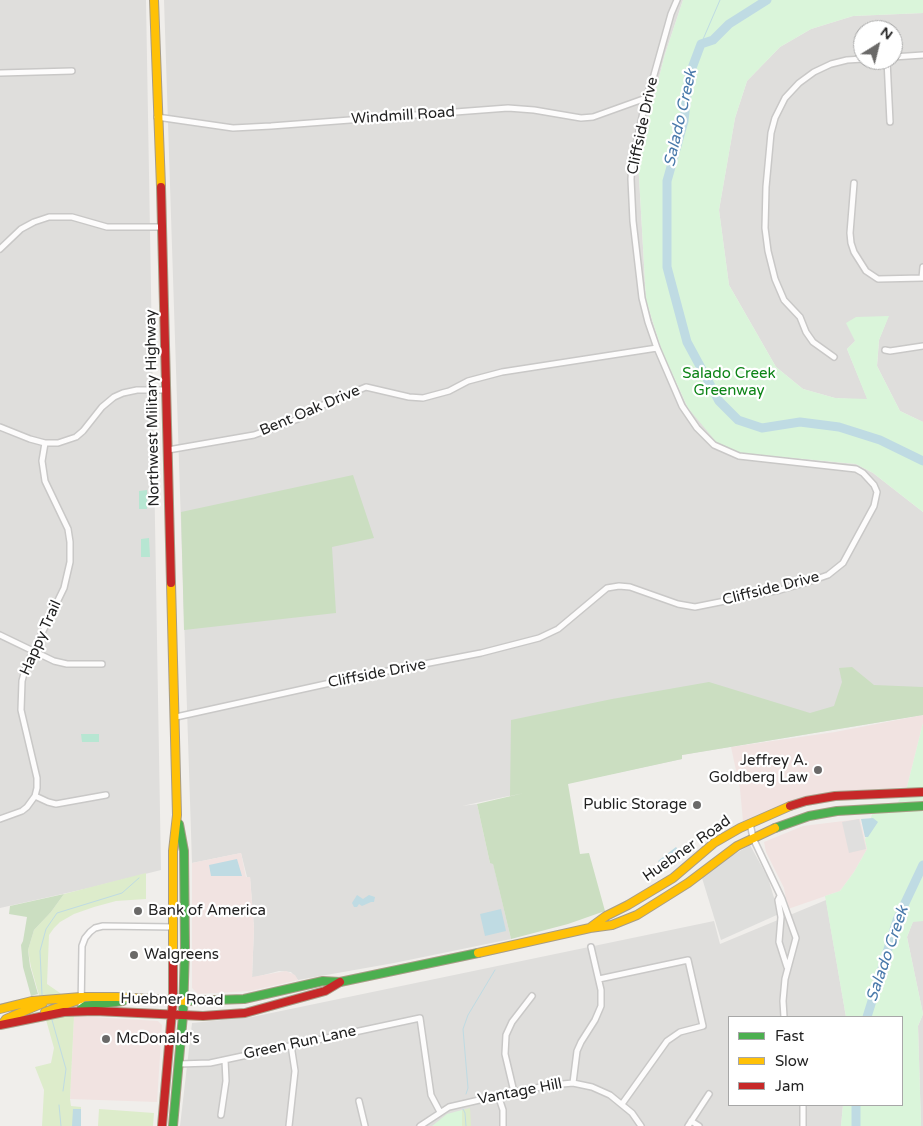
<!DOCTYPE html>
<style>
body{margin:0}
#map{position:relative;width:923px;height:1126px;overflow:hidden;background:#f0eeeb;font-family:"Varela Round",sans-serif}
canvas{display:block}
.legend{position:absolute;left:728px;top:1016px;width:175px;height:90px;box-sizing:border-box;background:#fff;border:1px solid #a7a7a7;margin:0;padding:6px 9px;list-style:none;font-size:15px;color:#222}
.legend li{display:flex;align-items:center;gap:10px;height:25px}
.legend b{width:25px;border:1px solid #a7a7a7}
.north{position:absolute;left:853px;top:20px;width:50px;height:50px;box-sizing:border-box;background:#fff;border:1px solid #a7a7a7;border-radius:50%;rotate:36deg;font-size:14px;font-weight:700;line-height:20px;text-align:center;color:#222}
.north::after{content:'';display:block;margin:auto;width:18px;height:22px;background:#6a6968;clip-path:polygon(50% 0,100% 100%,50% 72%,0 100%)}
</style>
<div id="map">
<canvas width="923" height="1126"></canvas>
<ul class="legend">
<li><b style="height:6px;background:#4caf50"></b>Fast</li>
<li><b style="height:6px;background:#ffc107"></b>Slow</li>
<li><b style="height:6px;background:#c62828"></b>Jam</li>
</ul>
<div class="north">N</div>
</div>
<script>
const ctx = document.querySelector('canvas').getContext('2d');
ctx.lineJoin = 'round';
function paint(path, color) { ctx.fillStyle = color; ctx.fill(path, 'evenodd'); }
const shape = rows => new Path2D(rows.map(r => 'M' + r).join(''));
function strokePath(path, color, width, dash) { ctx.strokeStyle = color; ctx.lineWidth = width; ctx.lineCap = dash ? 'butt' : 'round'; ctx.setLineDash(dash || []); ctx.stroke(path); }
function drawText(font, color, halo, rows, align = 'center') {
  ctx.font = font + ' "Varela Round",sans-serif'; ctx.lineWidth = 4.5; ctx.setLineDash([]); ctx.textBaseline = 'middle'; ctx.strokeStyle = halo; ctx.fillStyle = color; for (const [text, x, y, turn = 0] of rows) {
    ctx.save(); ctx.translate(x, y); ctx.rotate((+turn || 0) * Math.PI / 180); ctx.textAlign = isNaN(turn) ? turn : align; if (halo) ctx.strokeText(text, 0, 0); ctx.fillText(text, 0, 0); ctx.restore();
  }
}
paint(shape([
 [0,0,146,0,161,870,89,888,0,908],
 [164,0,683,0,665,54,638,159,646,300,662,351,688,408,741,453,856,464,873,473,923,512,923,715,682,755,682,759,462,806,477,804,490,863,493,863,511,939,394,963,298,980,291,972,279,971,252,978,254,928,250,877,247,877,241,853,192,863],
 [923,13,923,422,900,411,877,366,879,340,888,317,855,341,847,349,868,400,835,398,803,389,776,367,729,285,719,210,735,118,747,81,780,47,811,29,853,16],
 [863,30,893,30,893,60,863,60],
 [826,900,846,1017,729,1017,729,1105,843,1105,841,1126,180,1126,192,1023,252,1017,714,921,720,944],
 [913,921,923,921,923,1126,921,1126,918,1026,923,1014,907,937]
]), '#dfdedc');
paint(shape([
 [923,715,923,723,907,787,842,791,815,795,780,805,743,821,740,789,731,747,835,732],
 [860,819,867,849,854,872,840,891,788,909,784,888,766,852,764,842,803,826],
 [241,853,246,877,250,877,254,928,252,977,286,971,295,975,298,980,250,991,198,994,192,988,192,863],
 [74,1016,158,1021,162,1025,157,1102,70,1099]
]), '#f1e3e1');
paint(shape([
 [750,845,768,878,779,914,721,940,702,878,721,862]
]), '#dededc');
paint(shape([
 [146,873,146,899,116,901,94,907,74,914,60,922,54,928,49,935,47,984,60,993,74,1016,70,1099,71,1106,81,1107,81,1126,42,1126,44,1090,35,1067,51,1063,54,1048,31,967,28,950,34,930,51,912,64,894],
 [470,1108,471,1126,462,1126,462,1110],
 [99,1109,154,1113,153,1126,98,1126]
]), '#ddeccb');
paint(shape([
 [353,475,374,538,332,547,336,613,184,630,181,512],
 [852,667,874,685,923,687,923,715,682,755,682,759,568,784,580,854,589,853,605,911,568,924,511,939,493,864,490,863,477,804,524,793,510,796,511,720,612,699,709,682,810,713,834,706,842,682,839,668],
 [64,894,51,912,34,930,28,950,30,966,38,994,31,996,23,967,21,945,23,941,27,917,9,914,10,906]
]), '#cbdec1');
paint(shape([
 [683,0,923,0,923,13,853,16,811,29,780,47,747,81,735,118,719,210,729,285,776,367,803,389,835,398,867,399,847,349,855,341,846,323,856,317,889,316,879,340,877,366,900,411,923,422,923,512,873,473,856,464,741,453,718,444,688,408,662,351,646,300,638,159,665,54],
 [923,723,923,921,913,922,907,937,923,1014,918,1026,921,1126,841,1126,843,1105,902,1105,902,1017,846,1017,825,896,840,891,854,872,867,849,865,840,872,814,892,812,907,787],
 [462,1110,462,1126,432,1126,447,1114]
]), '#daf5da');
paint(shape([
 [147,490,147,509,139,509,139,491],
 [149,538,150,557,141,557,141,539],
 [81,734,99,734,99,742,82,742]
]), '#b7e6d2');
paint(shape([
 [859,819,866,849,849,853,842,822]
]), '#e0dfde');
paint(shape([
 [873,818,878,822,868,837,865,837,861,819],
 [676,847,681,853,664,868,658,861],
 [237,859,242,876,211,876,209,865],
 [357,895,363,899,369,895,375,897,374,902,371,902,362,906,359,904,357,907,354,907,352,903],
 [501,909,506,931,485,936,480,914],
 [73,1109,81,1109,81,1126,72,1126]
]), '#bfdbe3');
strokePath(shape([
 [701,44,720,0],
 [42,995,40,951,46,929,57,913,122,893,139,878],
 [52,1020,66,1069,63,1091],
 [466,1094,468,1088,463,1029,468,1015,495,970],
 [59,1105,61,1126],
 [463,1109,465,1113,466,1126]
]), '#bfdbe3', 1);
strokePath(shape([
 [767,0,729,24,713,40,701,44,689,76,684,121,667,181,667,267,687,342,719,401,738,420,762,428,800,422,839,427,880,440,923,461],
 [867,1017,897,920,923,865],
 [856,1105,856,1126]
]), '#bfdbe3', 9);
const street = shape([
 [893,57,923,55],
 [887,60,890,122],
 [0,73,72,71],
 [157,117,233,128,271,126,508,108,534,110,581,118,593,117,646,98],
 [854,183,850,233,851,243,854,252,866,271,878,279,923,278],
 [0,249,21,229,34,222,49,217,72,217,107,227,161,227],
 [922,278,923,267],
 [885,350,890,351,923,346],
 [834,357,813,342,806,332,800,317,784,300,775,279,768,251,765,228,766,187,771,133,775,118,785,98,799,83,814,72,831,64,847,60,863,59],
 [0,427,30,439,45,443,58,443,76,437,83,431,102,407,114,397,123,393,137,390,166,390],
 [168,450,254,435,298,419,323,405,366,387,409,397,423,398,449,391,468,381,502,372,657,348],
 [0,635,54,661,67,664,102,664],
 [176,717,362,676,481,653,539,638,558,629,607,588,619,586,630,587,678,604,695,607,780,590,808,582,828,575,843,563,874,506,877,492,874,485,863,473,856,469,739,456,714,445,697,428,682,406,657,348,648,322,642,298,633,221,631,179,632,164,646,98,654,75,671,14,677,0],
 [35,796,48,802,56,804,106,795],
 [0,819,22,811,27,807,35,796,37,788,37,778,21,710,22,681,26,666,64,588,70,562,70,542,68,529,45,481,42,461,45,443],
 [750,823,753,838,782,899,796,938,785,979,783,1001,784,1017],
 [780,896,778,900,781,917,779,942,787,967],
 [599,979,688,960,703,1026,680,1032,667,1041,622,1104],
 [81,1011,82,946,85,938,90,932,95,928,103,926,174,927],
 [179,1064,210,1063,420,1018,431,1095,440,1112],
 [573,1083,577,1051,581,1042,595,1020,601,1006,601,990,591,947],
 [514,1092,505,1054,506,1035,512,1022,532,996],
 [498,1095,503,1110,503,1126],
 [359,1101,365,1126],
 [803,1105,803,1126],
 [221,1115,226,1081,225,1060],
 [691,1121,699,1126],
 [289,1126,295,1071,291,1045],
 [420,1126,449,1107,514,1092,552,1085,573,1083,592,1087,610,1095,632,1113,641,1126],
 [688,1126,709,1094]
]);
const fast = shape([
 [775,828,809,816,837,811,923,806],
 [186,1001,244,999,323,981,340,982,478,953],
 [81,1009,85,1006,123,1001],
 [173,1126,183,1015,185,948,184,851,179,824]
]);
const slow = shape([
 [154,0,161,187],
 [171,583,177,815,173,851,173,962],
 [591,927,606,916,628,905,673,878,714,843,740,828,790,806],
 [478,953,590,928,612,925,637,915,688,883,737,846,775,828],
 [0,1009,32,1001,81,997,117,997,186,1001],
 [45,1012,81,999],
 [3,1023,6,1019,43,1003]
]);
const jam = shape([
 [161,187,171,583],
 [790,806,806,801,835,796,923,792],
 [0,1025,64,1012,95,1011,203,1016,245,1013,325,991,340,982],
 [162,1126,173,1000,173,962]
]);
strokePath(street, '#c9c8c7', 8);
strokePath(fast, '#a79c86', 10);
strokePath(slow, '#a79c86', 10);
strokePath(jam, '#a79c86', 10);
strokePath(street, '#fdfcfc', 5);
strokePath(fast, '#4caf50', 8);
strokePath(slow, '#ffc107', 8);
strokePath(jam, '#c62828', 8);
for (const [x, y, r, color] of [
 [818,770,5,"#6a6968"],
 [697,805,5,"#6a6968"],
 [138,911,5,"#6a6968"],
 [134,955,5,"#6a6968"],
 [106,1039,5,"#6a6968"]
]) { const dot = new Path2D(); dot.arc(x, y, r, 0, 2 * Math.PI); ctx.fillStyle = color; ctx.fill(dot); strokePath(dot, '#fff', 2); }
drawText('15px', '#222', '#fff', [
 ["Windmill Road",403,116,-4],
 ["Cliffside Drive",643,126,-78],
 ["Northwest Military Highway",153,408,-91],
 ["Bent Oak Drive",310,411,-23],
 ["Cliffside Drive",771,589,-14],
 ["Happy Trail",41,638,-66],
 ["Cliffside Drive",377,674,-11],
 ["Huebner Road",687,849,-35],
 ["Huebner Road",172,1000,1],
 ["Green Run Lane",300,1043,-12],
 ["Vantage Hill",520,1092,-11]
]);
drawText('15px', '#0c8416', '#fff', [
 ["Salado Creek",729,374],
 ["Greenway",729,391]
]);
drawText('15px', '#222', '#fff', [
 ["Jeffrey A.",808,761,"right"],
 ["Goldberg Law",808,778,"right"],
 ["Public Storage",687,805,"right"],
 ["Bank of America",148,911],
 ["Walgreens",144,955],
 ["McDonald's",116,1039]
], 'left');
drawText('italic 16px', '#4a7aab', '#fff', [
 ["Salado Creek",681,118,-77],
 ["Salado Creek",888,954,-71]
]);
</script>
